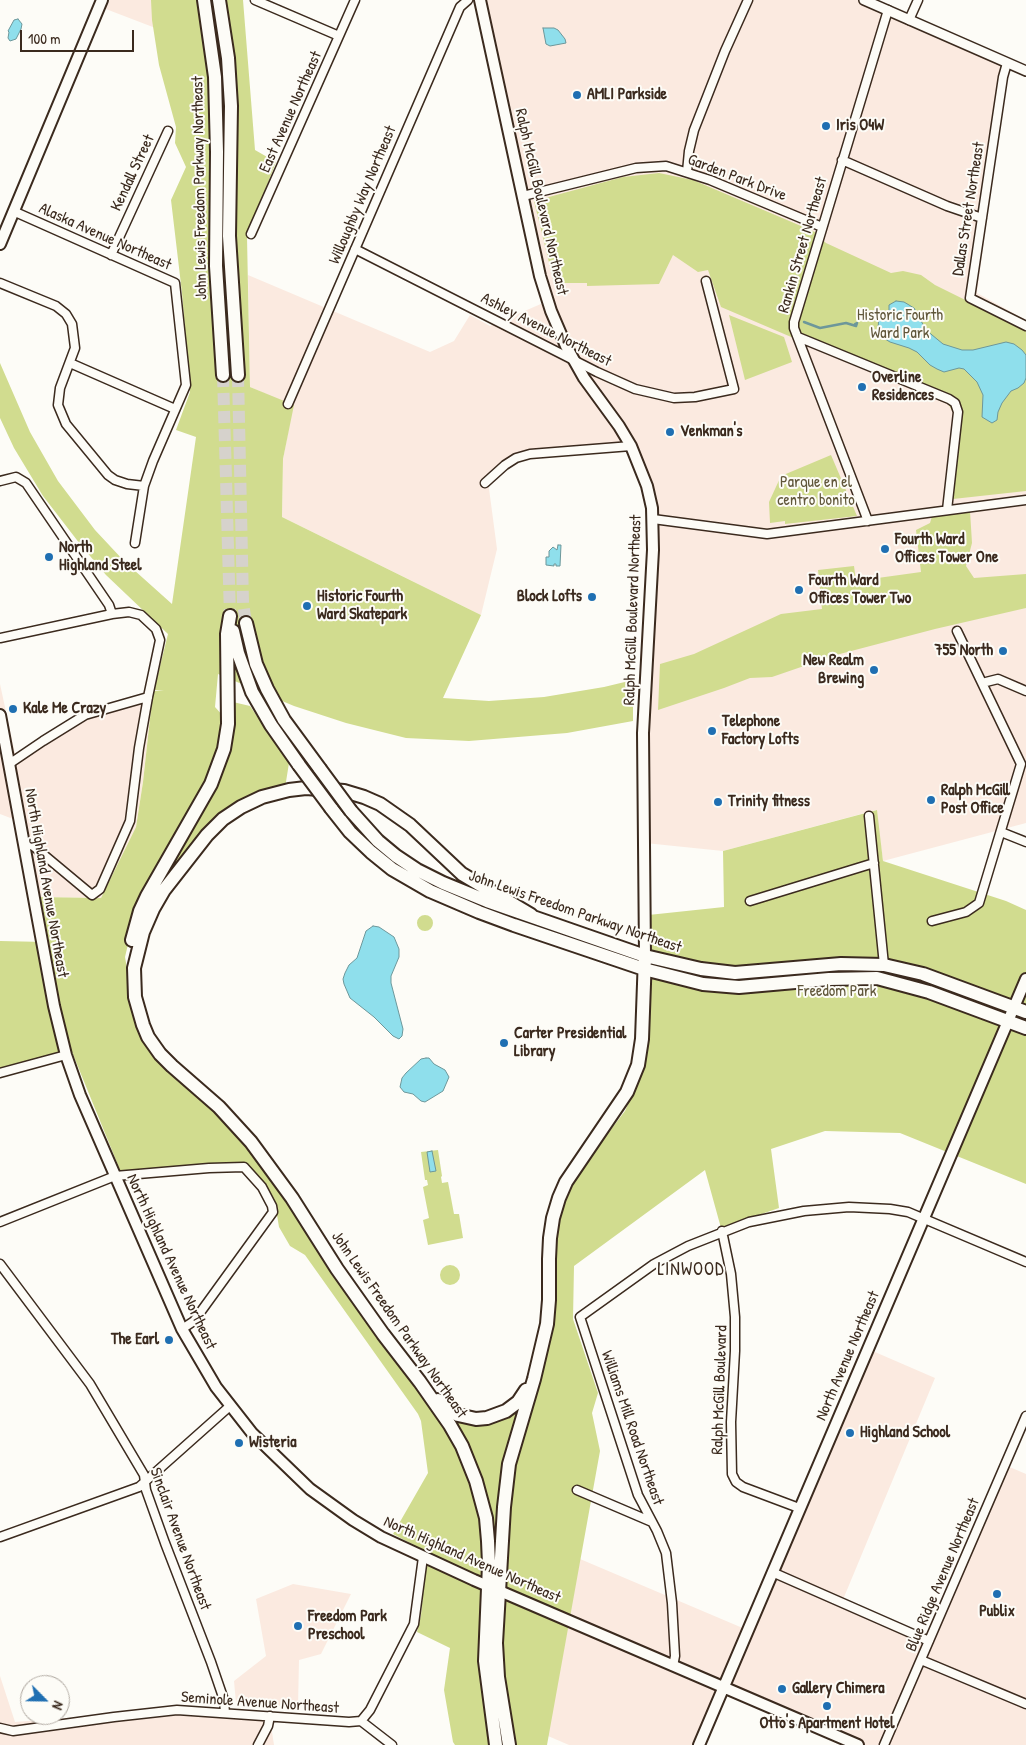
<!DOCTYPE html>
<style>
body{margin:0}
#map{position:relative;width:1026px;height:1745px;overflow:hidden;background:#fdfcf7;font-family:"Patrick Hand",sans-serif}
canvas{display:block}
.north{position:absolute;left:20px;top:1675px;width:50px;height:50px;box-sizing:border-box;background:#fdfcf7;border:1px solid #afa8a0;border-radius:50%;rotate:113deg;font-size:14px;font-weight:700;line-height:20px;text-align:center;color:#3b2a1e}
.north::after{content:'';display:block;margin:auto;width:18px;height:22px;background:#1f6fb2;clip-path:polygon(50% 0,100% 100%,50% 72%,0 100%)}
.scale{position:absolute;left:20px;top:30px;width:114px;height:22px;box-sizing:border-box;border:2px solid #3b2a1e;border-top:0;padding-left:6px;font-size:15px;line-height:18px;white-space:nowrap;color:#3b2a1e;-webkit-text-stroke:4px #fdfcf7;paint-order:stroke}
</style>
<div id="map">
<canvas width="1026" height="1745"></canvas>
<div class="north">N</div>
<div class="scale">100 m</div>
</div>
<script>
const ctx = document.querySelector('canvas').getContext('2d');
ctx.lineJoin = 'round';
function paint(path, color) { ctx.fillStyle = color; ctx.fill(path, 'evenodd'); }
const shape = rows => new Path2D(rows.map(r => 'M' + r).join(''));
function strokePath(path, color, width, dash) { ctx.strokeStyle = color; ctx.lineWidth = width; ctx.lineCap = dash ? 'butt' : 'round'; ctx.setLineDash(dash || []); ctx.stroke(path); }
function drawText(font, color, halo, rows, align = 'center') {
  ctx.font = font + ' "Patrick Hand",sans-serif'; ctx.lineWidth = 4; ctx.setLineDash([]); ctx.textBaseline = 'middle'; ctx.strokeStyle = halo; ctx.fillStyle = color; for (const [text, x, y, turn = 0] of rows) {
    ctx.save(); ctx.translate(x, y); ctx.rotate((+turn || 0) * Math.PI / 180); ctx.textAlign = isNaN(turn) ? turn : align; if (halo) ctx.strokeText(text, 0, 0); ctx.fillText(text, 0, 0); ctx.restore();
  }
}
paint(shape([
 [101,0,154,0,158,29,98,6],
 [475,0,868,0,1008,62,977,293,1026,320,1026,823,883,861,876,810,723,851,645,843,652,518,631,446,516,457,488,481,497,549,481,615,282,517,283,459,293,406,250,387,248,275,430,352,454,341,470,315,490,326,550,300],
 [0,684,16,758,88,711,153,691,143,782,136,827,101,898,37,897,25,883,13,819,0,814],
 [868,1349,935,1378,842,1602,929,1639,1005,1465,1026,1474,1026,1745,854,1745,722,1691,699,1745,569,1745,548,1736,580,1559,745,1629],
 [293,1584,351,1594,321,1654,299,1660,298,1707,236,1703,234,1681,266,1656,256,1599],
 [0,1676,15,1722,169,1710,270,1719,274,1745,0,1745]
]), '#fbeae0');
paint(shape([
 [151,0,243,0,255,150,276,162,247,237,250,387,294,405,283,459,282,517,481,615,443,698,489,701,544,697,604,687,633,680,633,721,567,733,469,741,406,738,346,723,294,706,218,674,215,707,224,717,214,767,134,919,125,957,135,1015,150,1048,216,1108,256,1154,414,1380,469,1422,533,1396,554,1323,557,1275,555,1264,559,1210,577,1174,625,1111,640,1077,648,1035,639,916,724,907,723,851,877,810,883,861,1006,901,1026,910,1026,1184,900,1133,825,1131,771,1149,779,1208,721,1228,705,1170,574,1266,573,1319,598,1393,592,1413,600,1451,547,1745,455,1745,453,1742,444,1690,450,1648,417,1632,421,1615,427,1552,393,1534,428,1473,421,1421,418,1414,305,1255,290,1246,279,1227,275,1203,243,1163,145,1170,120,1170,72,1052,0,1074,0,941,45,942,37,897,101,898,136,827,143,782,153,691,164,691,154,690,168,634,106,575,80,544,43,496,14,448,0,418,0,363,30,432,58,481,95,530,124,561,172,604,196,437,176,430,190,392,182,293,171,200,186,167,175,143,176,127,159,65,152,20],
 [659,173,693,180,794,223,815,232,826,243,891,273,903,271,921,275,935,285,1026,330,1026,491,953,499,953,412,948,404,721,307,708,270,698,272,673,255,659,284,587,286,587,283,554,283,534,201,623,177],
 [729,315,784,337,792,362,745,380],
 [831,455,857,516,785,524,785,521,770,523,769,502,781,476],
 [970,511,972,543,966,566,974,578,1026,574,1026,608,935,629,836,655,772,677,750,678,724,688,658,710,660,664,694,654,781,614,822,609,818,570,854,566,856,581,921,572,916,530,930,523,932,516],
 [233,702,250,706,289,763,285,788,239,805,144,909,205,800],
 '417 923a8 8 0 1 1 16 0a8 8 0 1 1-16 0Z',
 [438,1150,442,1176,441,1177,442,1183,448,1182,454,1214,459,1214,463,1238,428,1245,423,1220,429,1218,423,1187,428,1185,427,1180,425,1180,421,1152],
 '440 1275a10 10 0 1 1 20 0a10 10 0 1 1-20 0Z'
]), '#d1dc8f');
const water = shape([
 [18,19,22,24,21,29,16,39,10,41,8,38,9,32,8,31,14,20,18,19],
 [543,28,554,28,558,30,565,39,566,43,550,46,546,44,543,28],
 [896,301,904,302,914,308,926,330,943,344,962,350,973,350,1006,342,1014,344,1022,350,1026,355,1026,378,1024,383,1018,388,1011,391,1002,403,998,412,997,420,992,423,982,417,983,395,977,382,964,369,959,368,944,372,937,369,930,365,917,352,909,348,890,342,882,337,878,330,879,314,882,315,889,313,889,305,896,301],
 [558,545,561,545,560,566,556,566,556,564,554,564,554,566,546,565,546,557,549,557,549,551,553,547,557,550,558,545],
 [373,926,379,927,394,937,399,949,399,957,391,976,391,983,403,1029,402,1036,399,1039,393,1036,374,1017,350,998,344,984,343,979,345,973,349,965,357,958,366,931,373,926],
 [426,1058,429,1058,434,1064,445,1070,449,1077,443,1091,425,1102,421,1101,413,1094,404,1092,400,1087,402,1078,406,1073,421,1059,426,1058],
 [432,1151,436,1171,430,1172,427,1152,432,1151]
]);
paint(water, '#8fdfec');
strokePath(water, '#6d979a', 1);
strokePath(shape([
 [804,322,820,328,846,323,856,326,857,323,855,324]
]), '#6d979a', 2.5);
strokePath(shape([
 [223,375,230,616],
 [238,375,243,603,246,623]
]), '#d6d2cc', 12, [12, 6]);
const minor = shape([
 [255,0,339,36],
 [909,20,918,0],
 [1007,63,1003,77,970,298,1026,326],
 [842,160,947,206,982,218],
 [687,172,689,151,694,130,725,51,748,0],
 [523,196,636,168,666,166,710,180,822,227],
 [13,211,175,283,186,385,153,461,144,486,135,543],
 [251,234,355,0],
 [355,249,597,372,635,389,674,398,695,397,734,389,706,281],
 [111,255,168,131],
 [0,283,56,306,66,314,72,324,75,348,60,388,58,405,66,424,108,475,115,480,127,484,144,486],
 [798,337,949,399,955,403,958,412,947,510],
 [70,363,175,409],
 [288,404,460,7,468,0],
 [0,481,16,477,26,483,109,605,112,614],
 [485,483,505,465,516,458,530,454,631,446],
 [653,519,767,534,1026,500],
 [868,521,794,328,794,322,888,10],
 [0,638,112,614,129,612,141,615,156,629,160,640,148,697,139,748,130,821,100,889,92,895,32,845,24,846],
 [982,683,998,679,1026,691],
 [9,764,43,741,85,715,148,697],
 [869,816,884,965],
 [1001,832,1026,842],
 [750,901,874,863],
 [932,921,966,912,979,903,1021,764,957,631],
 [0,1073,66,1055],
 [0,1222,115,1176,209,1168,244,1167,262,1187,272,1206,273,1212,194,1321,182,1329],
 [722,1231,731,1274,735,1317,735,1351,731,1422,732,1474,736,1482,743,1487,799,1508],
 [0,1264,90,1384,144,1475,146,1490,165,1543,211,1662,224,1700,225,1713],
 [577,1490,652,1522],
 [0,1537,139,1487,230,1406],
 [772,1572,929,1641],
 [921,1660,1026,1704],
 [673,1666,675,1656,672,1603,666,1553,657,1531,638,1495,580,1317,654,1264,688,1246,749,1222,804,1211,849,1207,890,1209,908,1212,1026,1262],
 [361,1721,370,1710,414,1624,423,1557],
 [361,1721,392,1745],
 [0,1728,13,1731,114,1717,177,1710,349,1722,361,1721],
 [258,1745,268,1726,270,1716],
 [884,1745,1026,1416]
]);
const tertiary = shape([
 [864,0,1026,71]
]);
const secondary = shape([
 [480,0,540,276,551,311,566,346,584,378,619,426,631,446,647,486,652,508,653,550,643,733,645,956],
 [0,244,102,0],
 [0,715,54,1006,66,1055,80,1095,182,1329,216,1387,252,1433,310,1489,353,1520,381,1537,474,1580,858,1745],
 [699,1745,1026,979]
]);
const trunk = shape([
 [204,0,215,77,217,152,216,266,223,375],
 [219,0,228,58,231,106,229,236,238,375],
 [246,623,256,664,267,689,284,720,320,769],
 [233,631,238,653,252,692,271,725,299,765],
 [331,808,350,832,371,852,392,869,430,891,479,912,514,925,644,969,703,984,739,987,829,979,877,978,929,992,1026,1028],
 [351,811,378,841,396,856,417,870,443,883,487,901,645,956,701,969,735,973,841,964,884,965,923,974,1026,1012],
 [132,940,140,911,147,896,211,784,224,749,228,724,227,634,230,616],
 [438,1400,446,1408,458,1415,476,1419,487,1418,506,1411,518,1402,526,1390],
 [496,1745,485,1661,489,1564,488,1541,486,1518,476,1481,462,1446,450,1425,420,1382,383,1334,337,1269,292,1198,251,1142,219,1107,172,1066,160,1054,148,1037,143,1025,135,997,134,968,143,932,153,909,164,890,207,835,223,819,241,807,262,797,289,790,306,788,344,791,364,797,380,804,410,825,462,874,531,915],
 [509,1745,498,1677,496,1643,504,1507,509,1464,534,1379,547,1324,549,1300,549,1259,550,1238,553,1218,559,1198,566,1182,627,1092,638,1065,642,1039,645,956]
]);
strokePath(minor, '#3b2a1e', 11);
strokePath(tertiary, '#3b2a1e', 12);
strokePath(secondary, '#3b2a1e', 14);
strokePath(trunk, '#3b2a1e', 16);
strokePath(minor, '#fdfcf7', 8);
strokePath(tertiary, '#fdfcf7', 9);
strokePath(secondary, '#fdfcf7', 10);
strokePath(trunk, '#fdfcf7', 12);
const trunkBridge = shape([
 [299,765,331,808],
 [320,769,351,811]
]);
strokePath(trunkBridge, '#3b2a1e', 16, []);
strokePath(trunkBridge, '#fdfcf7', 12);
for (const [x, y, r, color] of [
 [577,95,5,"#1f6fb2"],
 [826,126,5,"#1f6fb2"],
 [862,387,5,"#1f6fb2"],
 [670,432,5,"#1f6fb2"],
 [885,549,5,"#1f6fb2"],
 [49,557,5,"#1f6fb2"],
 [799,590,5,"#1f6fb2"],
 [592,597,5,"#1f6fb2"],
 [307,606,5,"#1f6fb2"],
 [1003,651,5,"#1f6fb2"],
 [874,670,5,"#1f6fb2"],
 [13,709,5,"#1f6fb2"],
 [712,731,5,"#1f6fb2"],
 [931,800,5,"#1f6fb2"],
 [718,802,5,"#1f6fb2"],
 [504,1043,5,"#1f6fb2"],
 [169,1340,5,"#1f6fb2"],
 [850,1433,5,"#1f6fb2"],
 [239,1443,5,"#1f6fb2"],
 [997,1594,5,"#1f6fb2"],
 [298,1626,5,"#1f6fb2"],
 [782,1689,5,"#1f6fb2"],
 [827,1706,5,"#1f6fb2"]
]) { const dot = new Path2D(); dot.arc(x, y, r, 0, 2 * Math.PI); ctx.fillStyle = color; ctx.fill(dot); strokePath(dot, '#fdfcf7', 2); }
drawText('bold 16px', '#3b2a1e', '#fdfcf7', [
 ["AMLI Parkside",587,95],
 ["Iris O4W",836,126],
 ["Overline",872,378],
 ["Residences",872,396],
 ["Venkman's",680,432],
 ["Fourth Ward",895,540],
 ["Offices Tower One",895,558],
 ["North",59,548],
 ["Highland Steel",59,566],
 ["Fourth Ward",809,581],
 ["Offices Tower Two",809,599],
 ["Historic Fourth",317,597],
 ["Ward Skatepark",317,615],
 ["Block Lofts",582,597,"right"],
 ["755 North",993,651,"right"],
 ["New Realm",864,661,"right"],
 ["Brewing",864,679,"right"],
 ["Kale Me Crazy",23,709],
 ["Telephone",722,722],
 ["Factory Lofts",722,740],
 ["Ralph McGill",941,791],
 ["Post Office",941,809],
 ["Trinity fitness",728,802],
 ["Carter Presidential",514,1034],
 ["Library",514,1052],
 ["The Earl",159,1340,"right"],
 ["Highland School",860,1433],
 ["Wisteria",249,1443],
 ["Publix",997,1612,"center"],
 ["Freedom Park",308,1617],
 ["Preschool",308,1635],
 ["Gallery Chimera",792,1689],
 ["Otto's Apartment Hotel",827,1724,"center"]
], 'left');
drawText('16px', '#3b2a1e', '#fdfcf7', [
 ["East Avenue Northeast",291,112,-66],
 ["Kendall Street",133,173,-65],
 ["Garden Park Drive",737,178,21],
 ["John Lewis Freedom Parkway Northeast",200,188,-91],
 ["Willoughby Way Northeast",363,195,-67],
 ["Ralph McGill Boulevard Northeast",541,202,77],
 ["Dallas Street Northeast",969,209,-81],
 ["Alaska Avenue Northeast",105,237,24],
 ["Rankin Street Northeast",803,245,-74],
 ["Ashley Avenue Northeast",546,330,27],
 ["Ralph McGill Boulevard Northeast",633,610,-88],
 ["North Highland Avenue Northeast",46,883,80],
 ["John Lewis Freedom Parkway Northeast",575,912,19],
 ["North Highland Avenue Northeast",171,1262,65],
 ["John Lewis Freedom Parkway Northeast",399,1325,55],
 ["North Avenue Northeast",848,1356,-67],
 ["Ralph McGill Boulevard",720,1390,-88],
 ["Williams Mill Road Northeast",632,1428,71],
 ["Sinclair Avenue Northeast",180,1539,70],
 ["North Highland Avenue Northeast",472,1560,24],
 ["Blue Ridge Avenue Northeast",943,1575,-67],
 ["Seminole Avenue Northeast",260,1703,4]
]);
drawText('16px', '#60563a', '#fdfcf7', [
 ["Historic Fourth",900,316],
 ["Ward Park",900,334],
 ["Parque en el",816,483],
 ["centro bonito",816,501],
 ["Freedom Park",837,992]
]);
ctx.letterSpacing = '1px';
drawText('18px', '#3b2a1e', '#fdfcf7', [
 ["LINWOOD",691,1270]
]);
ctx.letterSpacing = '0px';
</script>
